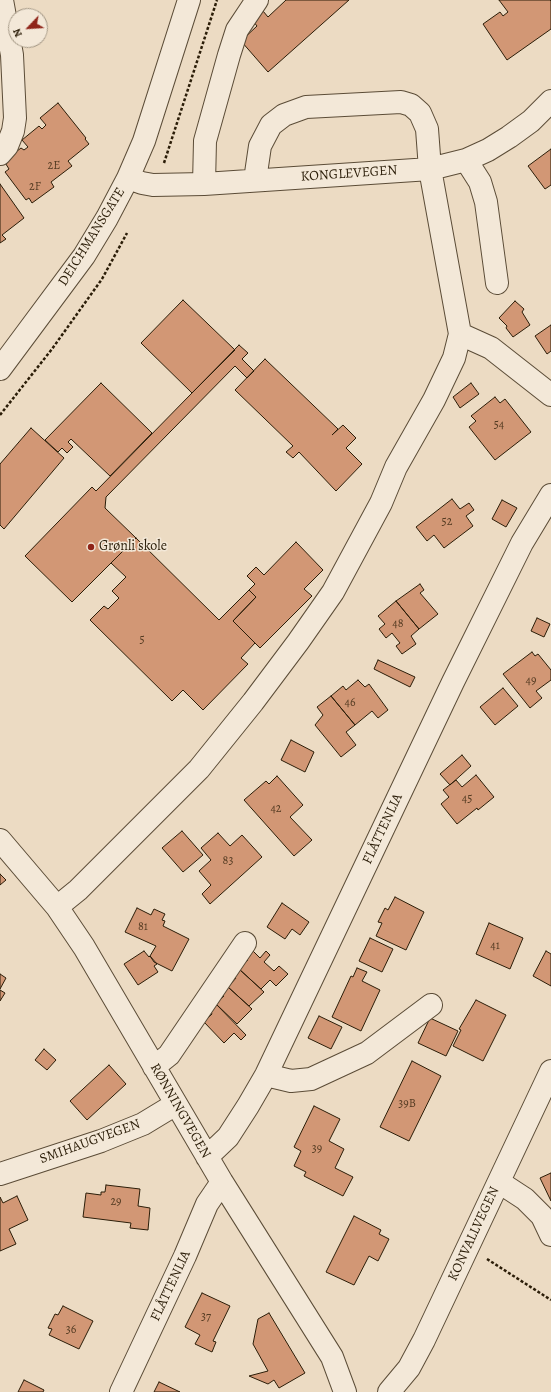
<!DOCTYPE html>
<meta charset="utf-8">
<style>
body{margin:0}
#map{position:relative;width:551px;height:1392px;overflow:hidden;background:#ecdbc3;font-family:Alegreya,serif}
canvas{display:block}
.north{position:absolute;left:8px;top:8px;width:40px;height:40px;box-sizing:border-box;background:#f3e8d8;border:1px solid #a39785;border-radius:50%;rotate:245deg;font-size:11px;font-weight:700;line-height:16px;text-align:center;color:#2b1d08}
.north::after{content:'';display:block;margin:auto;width:14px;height:18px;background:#8f2418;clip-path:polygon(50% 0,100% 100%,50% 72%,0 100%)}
</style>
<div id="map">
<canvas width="551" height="1392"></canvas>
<div class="north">N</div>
</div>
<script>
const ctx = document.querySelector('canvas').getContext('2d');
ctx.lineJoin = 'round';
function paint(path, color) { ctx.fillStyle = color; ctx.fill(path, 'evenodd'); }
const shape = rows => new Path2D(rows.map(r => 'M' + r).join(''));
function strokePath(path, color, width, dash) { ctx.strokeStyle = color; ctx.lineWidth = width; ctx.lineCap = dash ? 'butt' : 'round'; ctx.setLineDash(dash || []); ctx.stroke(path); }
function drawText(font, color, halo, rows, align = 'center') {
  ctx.font = font + ' Alegreya,serif'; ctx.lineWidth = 3; ctx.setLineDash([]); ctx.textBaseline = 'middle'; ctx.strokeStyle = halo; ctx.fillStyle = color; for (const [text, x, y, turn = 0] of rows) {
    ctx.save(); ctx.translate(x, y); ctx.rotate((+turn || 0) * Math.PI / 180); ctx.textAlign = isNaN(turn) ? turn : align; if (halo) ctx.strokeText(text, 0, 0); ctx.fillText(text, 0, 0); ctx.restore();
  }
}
const building = shape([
 [286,0,349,0,268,72,241,41,257,26,253,21,263,11,268,17,286,0],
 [499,0,550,0,551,1,551,29,507,60,483,24,500,12,503,16,508,12,499,0],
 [58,103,86,138,85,139,89,144,68,161,72,166,51,182,54,187,32,203,29,198,26,200,5,172,9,169,4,161,21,148,24,150,28,147,22,140,39,126,42,129,46,125,40,118,58,103],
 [551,149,551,185,545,189,528,166,551,149],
 [0,184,24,218,2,235,6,239,0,243,0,184],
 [183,300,235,350,192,393,141,343,183,300],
 [515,301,524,309,522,312,530,325,513,337,506,328,507,326,499,318,515,301],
 [551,325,551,351,547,354,535,336,551,325],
 [239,345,248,353,242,359,254,371,247,378,235,366,106,497,105,508,136,538,72,602,25,556,92,487,96,491,239,345],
 [265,359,338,429,332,435,343,425,356,438,346,448,362,464,336,491,299,452,293,458,286,452,293,446,235,390,265,359],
 [101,383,152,433,110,476,71,439,68,442,73,447,67,453,62,448,58,452,45,440,101,383],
 [471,383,479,394,460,408,453,397,471,383],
 [495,397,500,403,505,399,531,432,495,460,469,427,476,421,471,416,495,397],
 [31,428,64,458,4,529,0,525,0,464,31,428],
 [452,499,460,509,469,503,474,510,466,516,473,526,444,548,434,535,427,541,416,527,452,499],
 [502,500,517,508,506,527,492,519,502,500],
 [136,538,219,620,249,590,256,597,233,621,255,643,241,658,248,664,203,710,183,690,172,701,90,620,104,606,108,609,119,598,112,591,126,577,111,563,136,538],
 [296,542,323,570,304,589,312,596,260,648,233,621,256,597,249,590,255,584,247,576,256,567,264,575,296,542],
 [420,584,424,590,420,593,438,614,419,629,396,601,420,584],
 [396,601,419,629,411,636,416,644,402,654,396,646,400,643,392,633,386,638,379,629,385,624,378,616,396,601],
 [537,618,550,624,544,637,531,631,537,618],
 [532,652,535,656,538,654,551,670,551,680,536,691,542,698,530,708,503,674,532,652],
 [378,660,415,677,410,687,374,669,378,660],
 [358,680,365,687,369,684,388,710,378,718,372,711,355,725,331,696,343,686,346,690,358,680],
 [503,688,518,706,495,725,480,707,503,688],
 [331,696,355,725,346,732,356,745,341,757,315,725,323,715,317,707,331,696],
 [291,740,314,752,305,772,281,760,291,740],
 [462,755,471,766,450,785,440,774,462,755],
 [476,775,494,797,478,810,477,808,457,824,441,804,449,797,443,790,456,780,462,787,476,775],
 [277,776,303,805,290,817,312,840,294,856,244,800,266,781,269,784,277,776],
 [182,831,203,855,183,872,162,848,182,831],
 [218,833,230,846,242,835,262,857,210,904,202,894,211,885,199,871,211,860,201,848,218,833],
 [0,874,6,880,0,885,0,874],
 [395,897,424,912,406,950,376,936,382,923,378,922,385,908,388,910,395,897],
 [282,903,309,922,300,935,292,929,285,939,267,927,282,903],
 [137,908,151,915,154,909,165,914,162,920,165,921,163,926,189,939,172,971,154,962,150,956,156,946,125,932,137,908],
 [489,923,523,938,510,969,476,954,489,923],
 [370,938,393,949,382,972,359,961,370,938],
 [252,950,260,958,266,951,270,955,264,962,274,971,279,966,288,974,276,986,270,980,261,989,239,969,248,960,245,957,252,950],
 [144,951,149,957,150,956,157,964,154,966,158,972,138,985,124,964,144,951],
 [546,951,551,954,551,986,533,976,546,951],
 [357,968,367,972,362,981,380,990,361,1031,332,1017,351,976,353,977,357,968],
 [239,969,264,992,249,1006,228,987,236,978,233,975,239,969],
 [0,974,6,978,0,989,0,974],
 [228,987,252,1009,237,1024,216,1004,224,996,221,993,228,987],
 [0,990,5,993,0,1001,0,990],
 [476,1000,506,1015,483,1061,453,1046,461,1030,459,1029,476,1000],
 [216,1004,246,1035,241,1040,234,1033,224,1043,204,1022,212,1014,210,1010,216,1004],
 [319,1016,342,1027,331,1049,308,1038,319,1016],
 [430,1018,458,1031,446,1056,418,1043,430,1018],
 [44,1049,56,1060,47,1070,35,1060,44,1049],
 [412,1061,441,1076,409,1141,380,1127,412,1061],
 [109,1065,126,1084,87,1120,70,1101,109,1065],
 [314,1106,340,1119,329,1141,344,1149,335,1168,353,1177,343,1196,304,1176,306,1172,294,1166,301,1151,294,1147,314,1106],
 [551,1173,551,1201,540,1178,551,1173],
 [106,1185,140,1189,138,1206,150,1208,148,1230,130,1228,131,1223,83,1217,86,1193,101,1195,101,1192,105,1192,106,1185],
 [17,1196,28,1220,9,1229,16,1244,0,1251,0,1197,3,1203,17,1196],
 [354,1216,381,1230,379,1234,389,1239,378,1261,369,1256,354,1285,326,1272,354,1216],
 [202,1293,230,1306,213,1341,216,1342,212,1352,195,1344,200,1335,185,1327,202,1293],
 [63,1306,93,1321,79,1349,49,1335,52,1329,48,1328,55,1314,58,1315,63,1306],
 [269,1313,305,1373,279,1388,274,1380,268,1384,249,1376,268,1371,253,1344,258,1319,269,1313],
 [24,1380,44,1390,43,1392,18,1392,24,1380],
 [159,1382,180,1392,154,1392,159,1382]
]);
paint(building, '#d29775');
strokePath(building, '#2b1d08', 1);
const minor = shape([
 [0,154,7,146,13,131,15,118,12,55,2,0],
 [466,160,480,182,486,202,497,283],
 [128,178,142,183,153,185,204,184,430,169,466,160,488,150,509,137,531,121,551,101],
 [204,184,205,141,229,55,237,30,257,0],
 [460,334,491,348,551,395],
 [0,369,84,256,107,218,128,178,144,141,189,0],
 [0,840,57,907,84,947,222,1182,332,1357,345,1392],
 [57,907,78,890,199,769,253,702,298,642,333,592,381,503,396,467,434,400,454,358,460,334,430,169,427,129,420,113,411,105,401,102,306,107,284,115,271,125,260,146,255,180],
 [154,1067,169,1055,245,943],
 [266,1075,291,1081,311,1079,367,1053,431,1005],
 [207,1157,228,1137,248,1106,266,1075,453,682,522,543,551,495],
 [0,1174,101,1141,143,1124,176,1104],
 [499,1182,525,1199,542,1216,551,1235],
 [121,1392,185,1256,207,1204,222,1182],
 [389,1392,409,1368,424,1340,551,1071]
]);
strokePath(minor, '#5b4c37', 24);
strokePath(shape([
 [164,163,217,0],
 [0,415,52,349,102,279,127,233],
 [487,1259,551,1300]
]), '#2b1d08', 2.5, [3, 2]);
strokePath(minor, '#f3e8d8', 22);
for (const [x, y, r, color] of [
 [91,547,4,"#8f2418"]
]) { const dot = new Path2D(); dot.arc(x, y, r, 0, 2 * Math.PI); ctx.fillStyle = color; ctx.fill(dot); strokePath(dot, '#f3e8d8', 1.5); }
drawText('12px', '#553c23', null, [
 ["2E",54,166],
 ["2F",35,187],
 ["54",499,425],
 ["52",447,522],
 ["48",398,624],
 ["5",142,640],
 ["49",531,681],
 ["46",350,703],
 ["45",467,799],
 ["42",276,809],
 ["83",228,861],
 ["81",143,927],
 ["41",495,946],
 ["39B",407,1104],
 ["39",317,1149],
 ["29",116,1202],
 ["37",206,1317],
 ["36",71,1330]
]);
drawText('14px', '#2b1d08', '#f3e8d8', [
 ["KONGLEVEGEN",349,174,-4],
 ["DEICHMANSGATE",92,237,-58],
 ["FLÅTTENLIA",383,829,-65],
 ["RØNNINGVEGEN",180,1111,60],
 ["SMIHAUGVEGEN",90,1142,-20],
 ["KONVALLVEGEN",474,1234,-65],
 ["FLÅTTENLIA",171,1286,-65]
]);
drawText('14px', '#2b1d08', '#f3e8d8', [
 ["Grønli skole",99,547]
], 'left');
</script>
